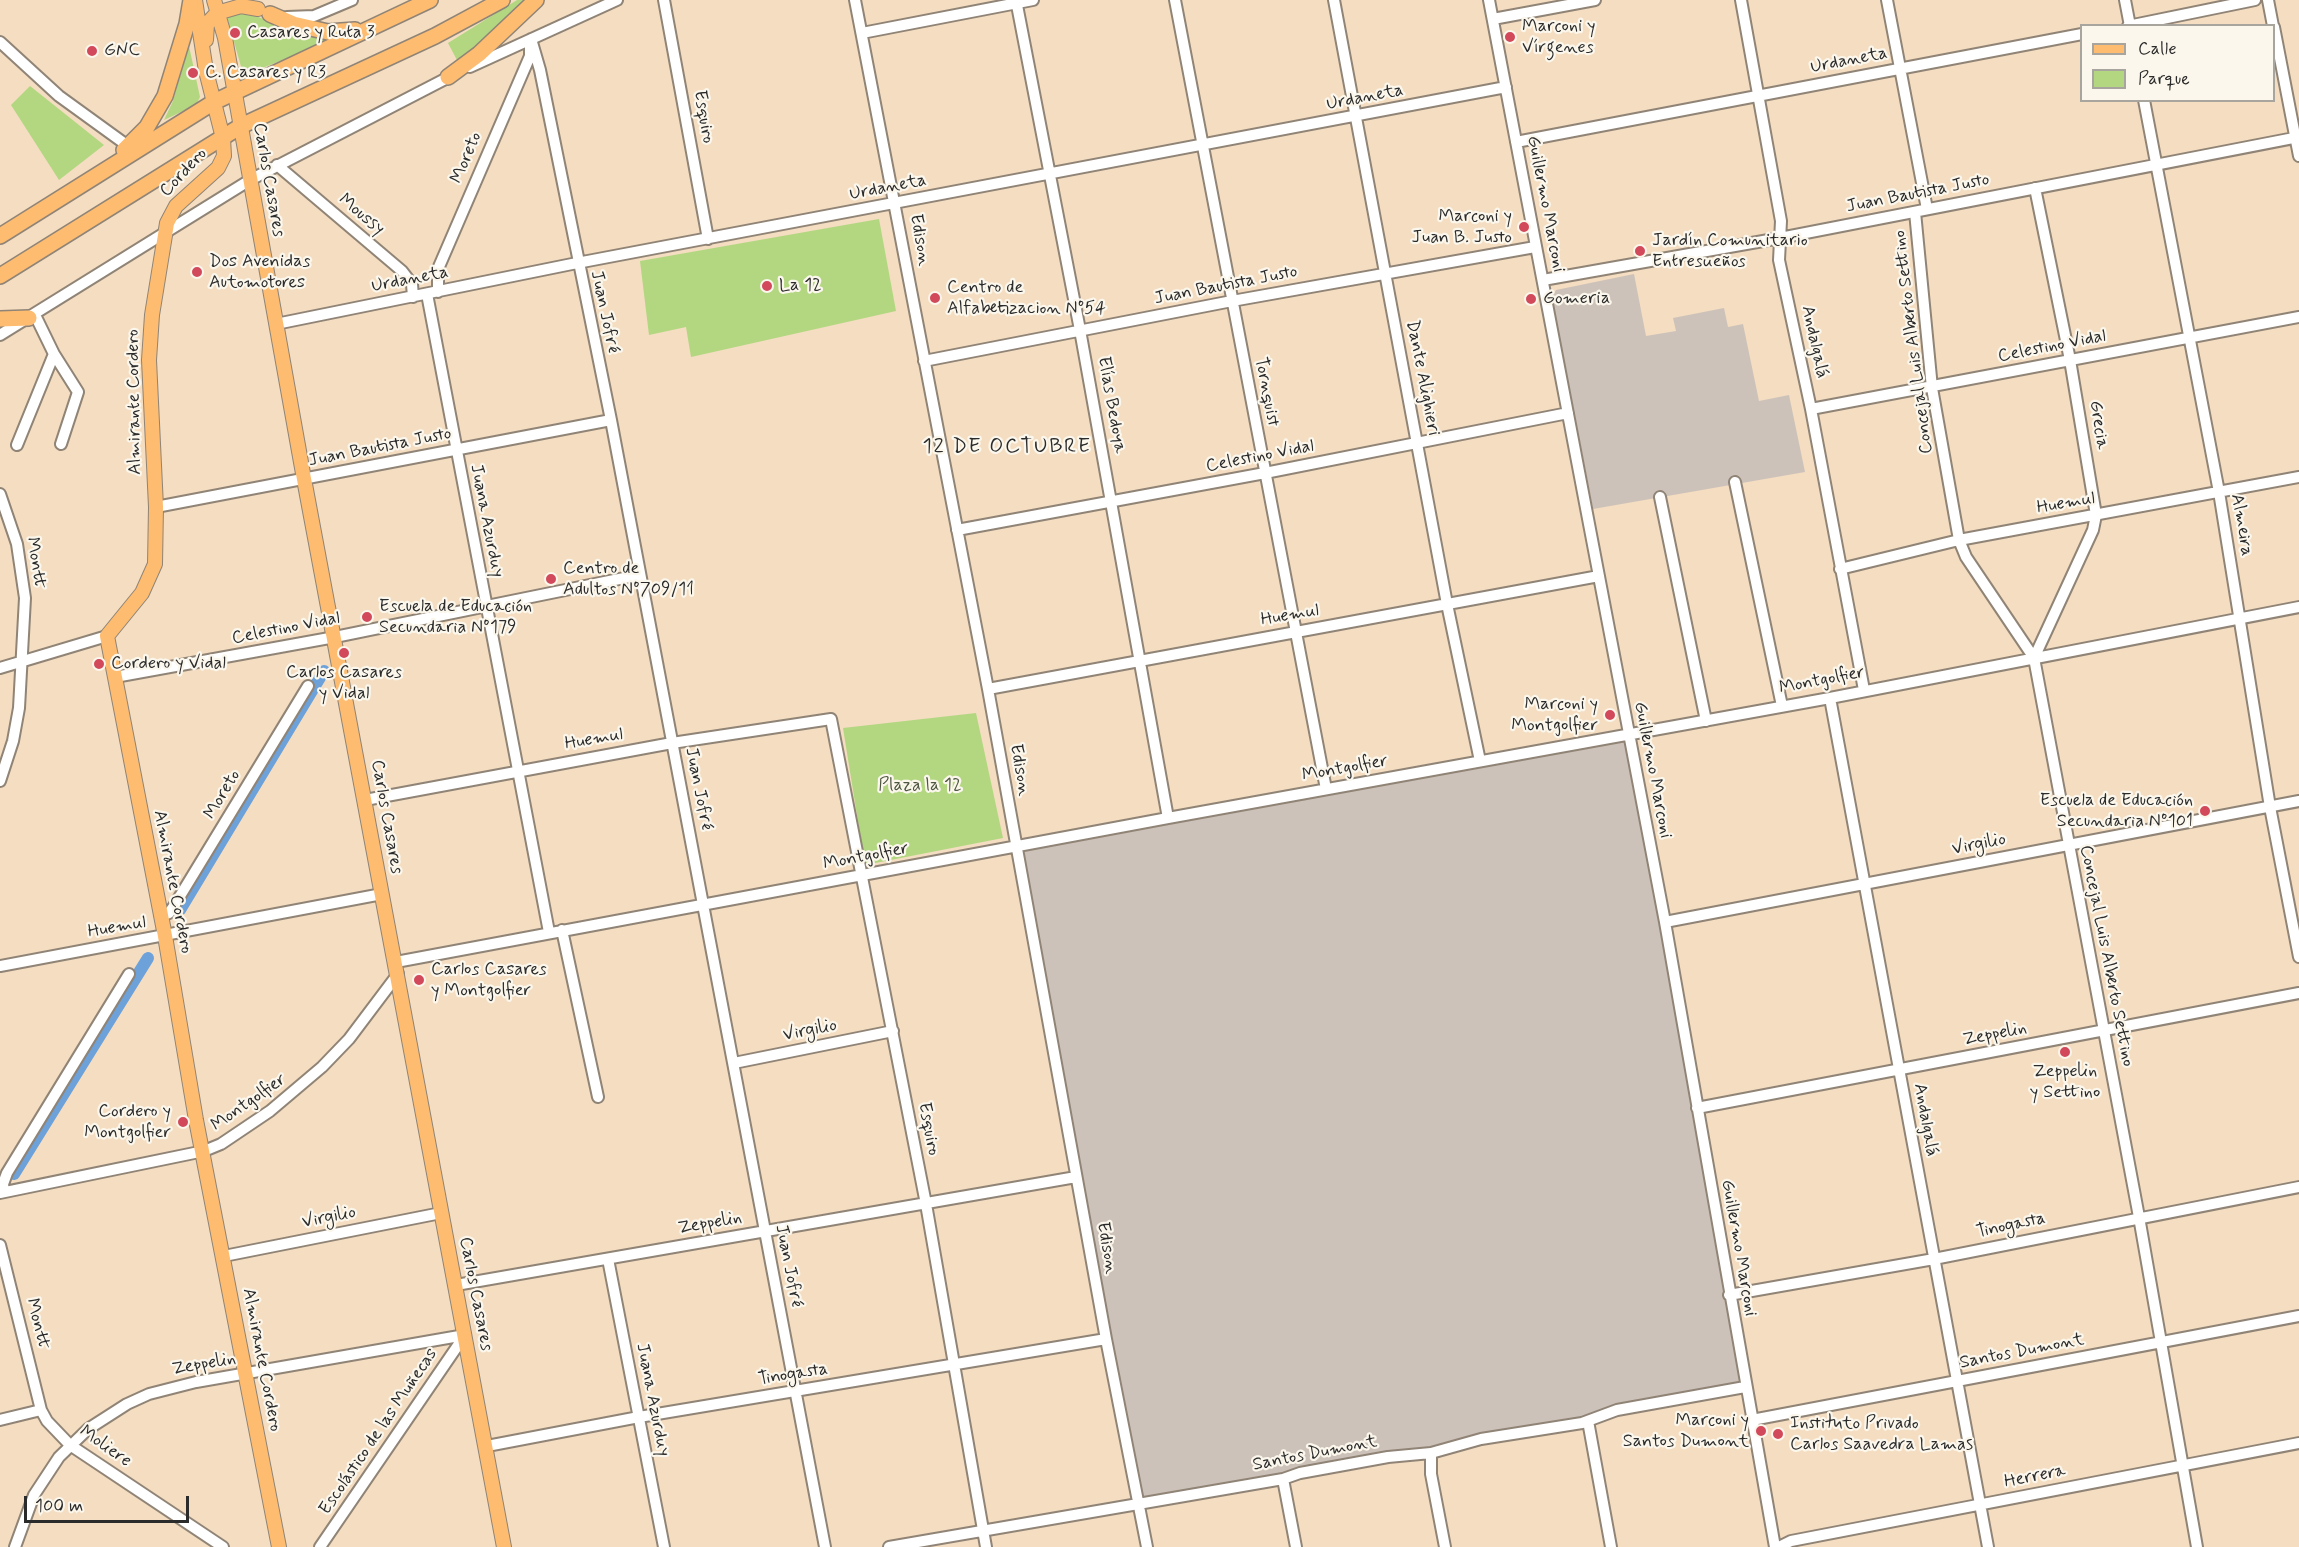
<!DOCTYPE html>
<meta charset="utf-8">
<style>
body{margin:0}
#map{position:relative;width:2299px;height:1547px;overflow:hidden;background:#f4ddc1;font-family:Mynerve,sans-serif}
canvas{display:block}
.legend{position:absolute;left:2080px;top:24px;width:195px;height:78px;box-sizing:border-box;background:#fbf7ec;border:2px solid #a8a59f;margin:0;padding:8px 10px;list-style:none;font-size:18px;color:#2b2b2b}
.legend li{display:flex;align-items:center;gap:12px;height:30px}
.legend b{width:30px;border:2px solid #a8a59f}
.scale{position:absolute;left:24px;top:1496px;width:165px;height:27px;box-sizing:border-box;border:3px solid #2b2b2b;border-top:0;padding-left:8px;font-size:18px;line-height:21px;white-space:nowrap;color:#2b2b2b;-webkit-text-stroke:4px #fbf7ec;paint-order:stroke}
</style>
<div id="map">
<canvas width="2299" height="1547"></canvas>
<ul class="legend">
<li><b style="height:8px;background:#fdbc70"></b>Calle</li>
<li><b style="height:16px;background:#b2d780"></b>Parque</li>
</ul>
<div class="scale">100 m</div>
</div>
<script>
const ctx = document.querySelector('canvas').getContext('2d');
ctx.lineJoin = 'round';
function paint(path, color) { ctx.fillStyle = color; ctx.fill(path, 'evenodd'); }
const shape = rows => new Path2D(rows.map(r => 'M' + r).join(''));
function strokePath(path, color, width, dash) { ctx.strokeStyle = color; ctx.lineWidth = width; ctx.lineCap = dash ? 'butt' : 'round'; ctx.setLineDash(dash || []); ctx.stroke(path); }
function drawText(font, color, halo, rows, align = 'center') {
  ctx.font = font + ' Mynerve,sans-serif'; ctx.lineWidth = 4.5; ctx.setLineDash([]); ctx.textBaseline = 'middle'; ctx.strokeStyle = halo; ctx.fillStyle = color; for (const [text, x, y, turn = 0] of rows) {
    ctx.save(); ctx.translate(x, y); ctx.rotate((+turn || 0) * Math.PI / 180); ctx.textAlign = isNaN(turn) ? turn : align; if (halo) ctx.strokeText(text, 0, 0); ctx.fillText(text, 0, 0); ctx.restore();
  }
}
paint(shape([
 [1634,274,1646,336,1676,331,1673,318,1724,308,1728,327,1743,324,1759,401,1789,395,1805,472,1593,509,1552,297,1556,290],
 [1628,735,1745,1387,1588,1421,1138,1502,1015,846]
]), '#cdc2b9');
paint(shape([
 [517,0,526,0,458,62,448,43],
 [247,12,296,33,331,41,247,74,242,70,227,17,229,15],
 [189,46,200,97,196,105,164,120,173,101],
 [30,86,104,145,59,180,11,105],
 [879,219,896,311,691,357,686,327,649,335,640,261],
 [976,713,1003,838,865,865,843,728]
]), '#b2d780');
strokePath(shape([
 [180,910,324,671],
 [14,1174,148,958]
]), '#6da1d9', 12);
const minor = shape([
 [664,0,708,239],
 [855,0,988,689,1106,1339,1147,1547],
 [1016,0,1080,330,1168,818],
 [1175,0,1326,789],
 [1334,0,1447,604,1480,761],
 [1489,0,1665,922,1775,1547],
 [1741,0,1781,221,1779,260,1811,409,1864,690],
 [1887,0,1927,209],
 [2125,0,2130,26],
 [2268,0,2273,26],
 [287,17,314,16,352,0],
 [1493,19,1595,0],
 [2128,26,2255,0],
 [2274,27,2299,156],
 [862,33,1033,0],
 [531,39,540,70,611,420,825,1547],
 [0,42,59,96,128,146],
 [470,67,617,0],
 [2144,100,2219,492,2270,807,2299,957],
 [1516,142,2082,34],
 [277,165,402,271,412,284,413,297],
 [1915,212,1932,388,1959,540,1966,557,2034,658,2139,1217,2197,1547],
 [1543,280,1780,238,2299,137],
 [438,292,438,269,530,56,530,45],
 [427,294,549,932],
 [35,315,54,354,78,392,61,444],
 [276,324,577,263,1506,87],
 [0,335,250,180,453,75],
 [924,361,1232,301,1535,247],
 [1811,409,2299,317],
 [17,445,54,354],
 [1735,482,1782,706],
 [0,494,17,544,25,598,19,708,13,741,0,781],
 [1660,497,1706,721],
 [156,507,611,420],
 [957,530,1265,473,1568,413],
 [1840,569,1959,540,2299,477],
 [2034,658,2093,530,2096,515,2070,360,2035,188],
 [0,668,107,636],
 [115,677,335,637,639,575],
 [988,689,1599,576],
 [1830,698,1988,1547],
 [365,800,672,743,831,719,926,1204,986,1547],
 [161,916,169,913,174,906,308,686],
 [1665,922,2299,801],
 [562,930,598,1097],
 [396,962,1168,818,1830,698,2299,607],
 [0,966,382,894],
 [734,1063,893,1031],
 [1697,1108,2299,993],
 [4,1192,3,1184,7,1173,129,974],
 [0,1193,204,1151,221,1144,270,1111,322,1067,349,1039,398,974],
 [0,1245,41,1410],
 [224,1256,441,1213],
 [608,1259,664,1547],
 [456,1285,1076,1177],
 [1729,1295,1934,1259,2299,1187],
 [0,1420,41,1410,47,1421,70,1445,223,1547],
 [1752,1420,2299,1316],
 [1588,1421,1611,1547],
 [487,1446,639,1417,1106,1339],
 [1431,1453,1431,1474,1445,1547],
 [1283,1479,1296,1547],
 [15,1547,34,1495,59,1457,88,1429,127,1404,149,1394,196,1382,465,1335],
 [320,1547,465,1335],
 [889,1547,1283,1479,1300,1473,1388,1457,1431,1453,1481,1439,1582,1423,1617,1410,1745,1387],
 [1779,1547,1791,1541,2299,1443]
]);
const major = shape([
 [195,0,206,71,223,138,224,156,218,168,176,206,167,223,152,315,149,360,156,507,155,564,142,593,107,636,165,936,196,1120,279,1547],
 [214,0,225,38,304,479,504,1547],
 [206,40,207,24,217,13,241,6,258,9]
]);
const highway = shape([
 [270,14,293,24,328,32,355,30],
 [448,77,479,54,536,0],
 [124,150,147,127,165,96,187,24,191,0],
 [0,236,214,102,430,0],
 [0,276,241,126,435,36,502,0],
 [0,319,29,318]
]);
strokePath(minor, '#908476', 14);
strokePath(major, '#908476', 16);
strokePath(highway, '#908476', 18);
strokePath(minor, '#fff', 10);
strokePath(major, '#fdbc70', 14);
strokePath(highway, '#fdbc70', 15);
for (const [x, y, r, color] of [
 [235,33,6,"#d1495b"],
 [1510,37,6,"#d1495b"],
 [92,51,6,"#d1495b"],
 [193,73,6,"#d1495b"],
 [1524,227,6,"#d1495b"],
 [1640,251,6,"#d1495b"],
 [197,272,6,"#d1495b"],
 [767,286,6,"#d1495b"],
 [935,298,6,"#d1495b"],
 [1531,299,6,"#d1495b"],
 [551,579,6,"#d1495b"],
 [367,617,6,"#d1495b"],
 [344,653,6,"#d1495b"],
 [99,664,6,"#d1495b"],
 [1610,715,6,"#d1495b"],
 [2205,811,6,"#d1495b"],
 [419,980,6,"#d1495b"],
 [2065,1052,6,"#d1495b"],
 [183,1122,6,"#d1495b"],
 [1761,1431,6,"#d1495b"],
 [1778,1434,6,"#d1495b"]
]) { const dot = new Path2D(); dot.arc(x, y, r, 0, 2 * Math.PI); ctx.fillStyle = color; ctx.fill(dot); strokePath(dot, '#fbf7ec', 2); }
drawText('18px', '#2b2b2b', '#fbf7ec', [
 ["Marconi y",1522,27],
 ["Vírgenes",1522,48],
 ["Casares y Ruta 3",247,33],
 ["GNC",104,51],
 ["C. Casares y R3",205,73],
 ["Marconi y",1512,217,"right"],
 ["Juan B. Justo",1512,238,"right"],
 ["Jardín Comunitario",1652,241],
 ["Entresueños",1652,262],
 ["Dos Avenidas",209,262],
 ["Automotores",209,283],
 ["La 12",779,286],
 ["Centro de",947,288],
 ["Alfabetizacion Nº54",947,309],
 ["Gomeria",1543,299],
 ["Centro de",563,569],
 ["Adultos Nº709/11",563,590],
 ["Escuela de Educación",379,607],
 ["Secundaria Nº179",379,628],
 ["Cordero y Vidal",111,664],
 ["Carlos Casares",344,673,"center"],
 ["y Vidal",344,694,"center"],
 ["Marconi y",1598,705,"right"],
 ["Montgolfier",1598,726,"right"],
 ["Escuela de Educación",2193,801,"right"],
 ["Secundaria Nº101",2193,822,"right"],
 ["Carlos Casares",431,970],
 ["y Montgolfier",431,991],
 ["Zeppelin",2065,1072,"center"],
 ["y Settino",2065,1093,"center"],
 ["Cordero y",171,1112,"right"],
 ["Montgolfier",171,1133,"right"],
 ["Marconi y",1749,1421,"right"],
 ["Santos Dumont",1749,1442,"right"],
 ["Instituto Privado",1790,1424],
 ["Carlos Saavedra Lamas",1790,1445]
], 'left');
drawText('18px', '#2b2b2b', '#fbf7ec', [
 ["Urdaneta",1849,61,-11],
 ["Urdaneta",1365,98,-11],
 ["Esquiro",703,117,80],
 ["Moreto",467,158,-67],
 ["Cordero",184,173,-47],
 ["Carlos Casares",268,180,80],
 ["Urdaneta",888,188,-11],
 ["Juan Bautista Justo",1918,194,-11],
 ["Guillermo Marconi",1545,204,79],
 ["Moussy",361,215,40],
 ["Edison",919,240,80],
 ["Urdaneta",410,280,-11],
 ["Juan Bautista Justo",1226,286,-11],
 ["Juan Jofré",604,312,78],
 ["Andalgalá",1814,342,78],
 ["Concejal Luis Alberto Settino",1914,342,-97],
 ["Celestino Vidal",2052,347,-11],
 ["Dante Alighieri",1422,378,79],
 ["Tornquist",1266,392,79],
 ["Almirante Cordero",135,402,-91],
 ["Elías Bedoya",1111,405,80],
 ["Grecia",2098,425,81],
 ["Juan Bautista Justo",380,448,-11],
 ["Celestino Vidal",1260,457,-11],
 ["Huemul",2066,504,-10],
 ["Juana Azurduy",486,521,79],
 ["Almeira",2241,525,80],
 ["Montt",35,563,81],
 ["Huemul",1290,616,-10],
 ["Celestino Vidal",286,629,-11],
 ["Montgolfier",1822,681,-11],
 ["Huemul",594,740,-10],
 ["Montgolfier",1345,769,-10],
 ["Edison",1019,770,80],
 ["Guillermo Marconi",1652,770,79],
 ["Juan Jofré",698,789,79],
 ["Moreto",223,795,-59],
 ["Carlos Casares",386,817,80],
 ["Virgilio",1979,845,-11],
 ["Montgolfier",866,857,-11],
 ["Almirante Cordero",172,882,79],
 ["Huemul",117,928,-10],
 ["Concejal Luis Alberto Settino",2106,956,79],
 ["Virgilio",810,1031,-11],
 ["Zeppelin",1995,1035,-11],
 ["Montgolfier",249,1103,-35],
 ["Andalgalá",1925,1120,80],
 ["Esquiro",928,1129,79],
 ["Virgilio",329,1218,-11],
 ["Zeppelin",710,1224,-10],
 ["Tinogasta",2011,1226,-12],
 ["Edison",1106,1248,80],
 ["Guillermo Marconi",1738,1248,80],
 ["Juan Jofré",788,1266,79],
 ["Carlos Casares",475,1294,79],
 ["Montt",37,1324,76],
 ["Santos Dumont",2022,1352,-11],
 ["Almirante Cordero",261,1360,79],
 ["Zeppelin",204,1365,-10],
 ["Tinogasta",793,1375,-9],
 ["Juana Azurduy",652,1400,79],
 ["Escolástico de las Muñecas",379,1432,-56],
 ["Moliere",105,1447,35],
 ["Santos Dumont",1315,1454,-11],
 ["Herrera",2035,1477,-11]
]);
drawText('18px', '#4d5640', '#fbf7ec', [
 ["Plaza la 12",920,786]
]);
ctx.letterSpacing = '1.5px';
drawText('21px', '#2b2b2b', '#fbf7ec', [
 ["12 DE OCTUBRE",1007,448]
]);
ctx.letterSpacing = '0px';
</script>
